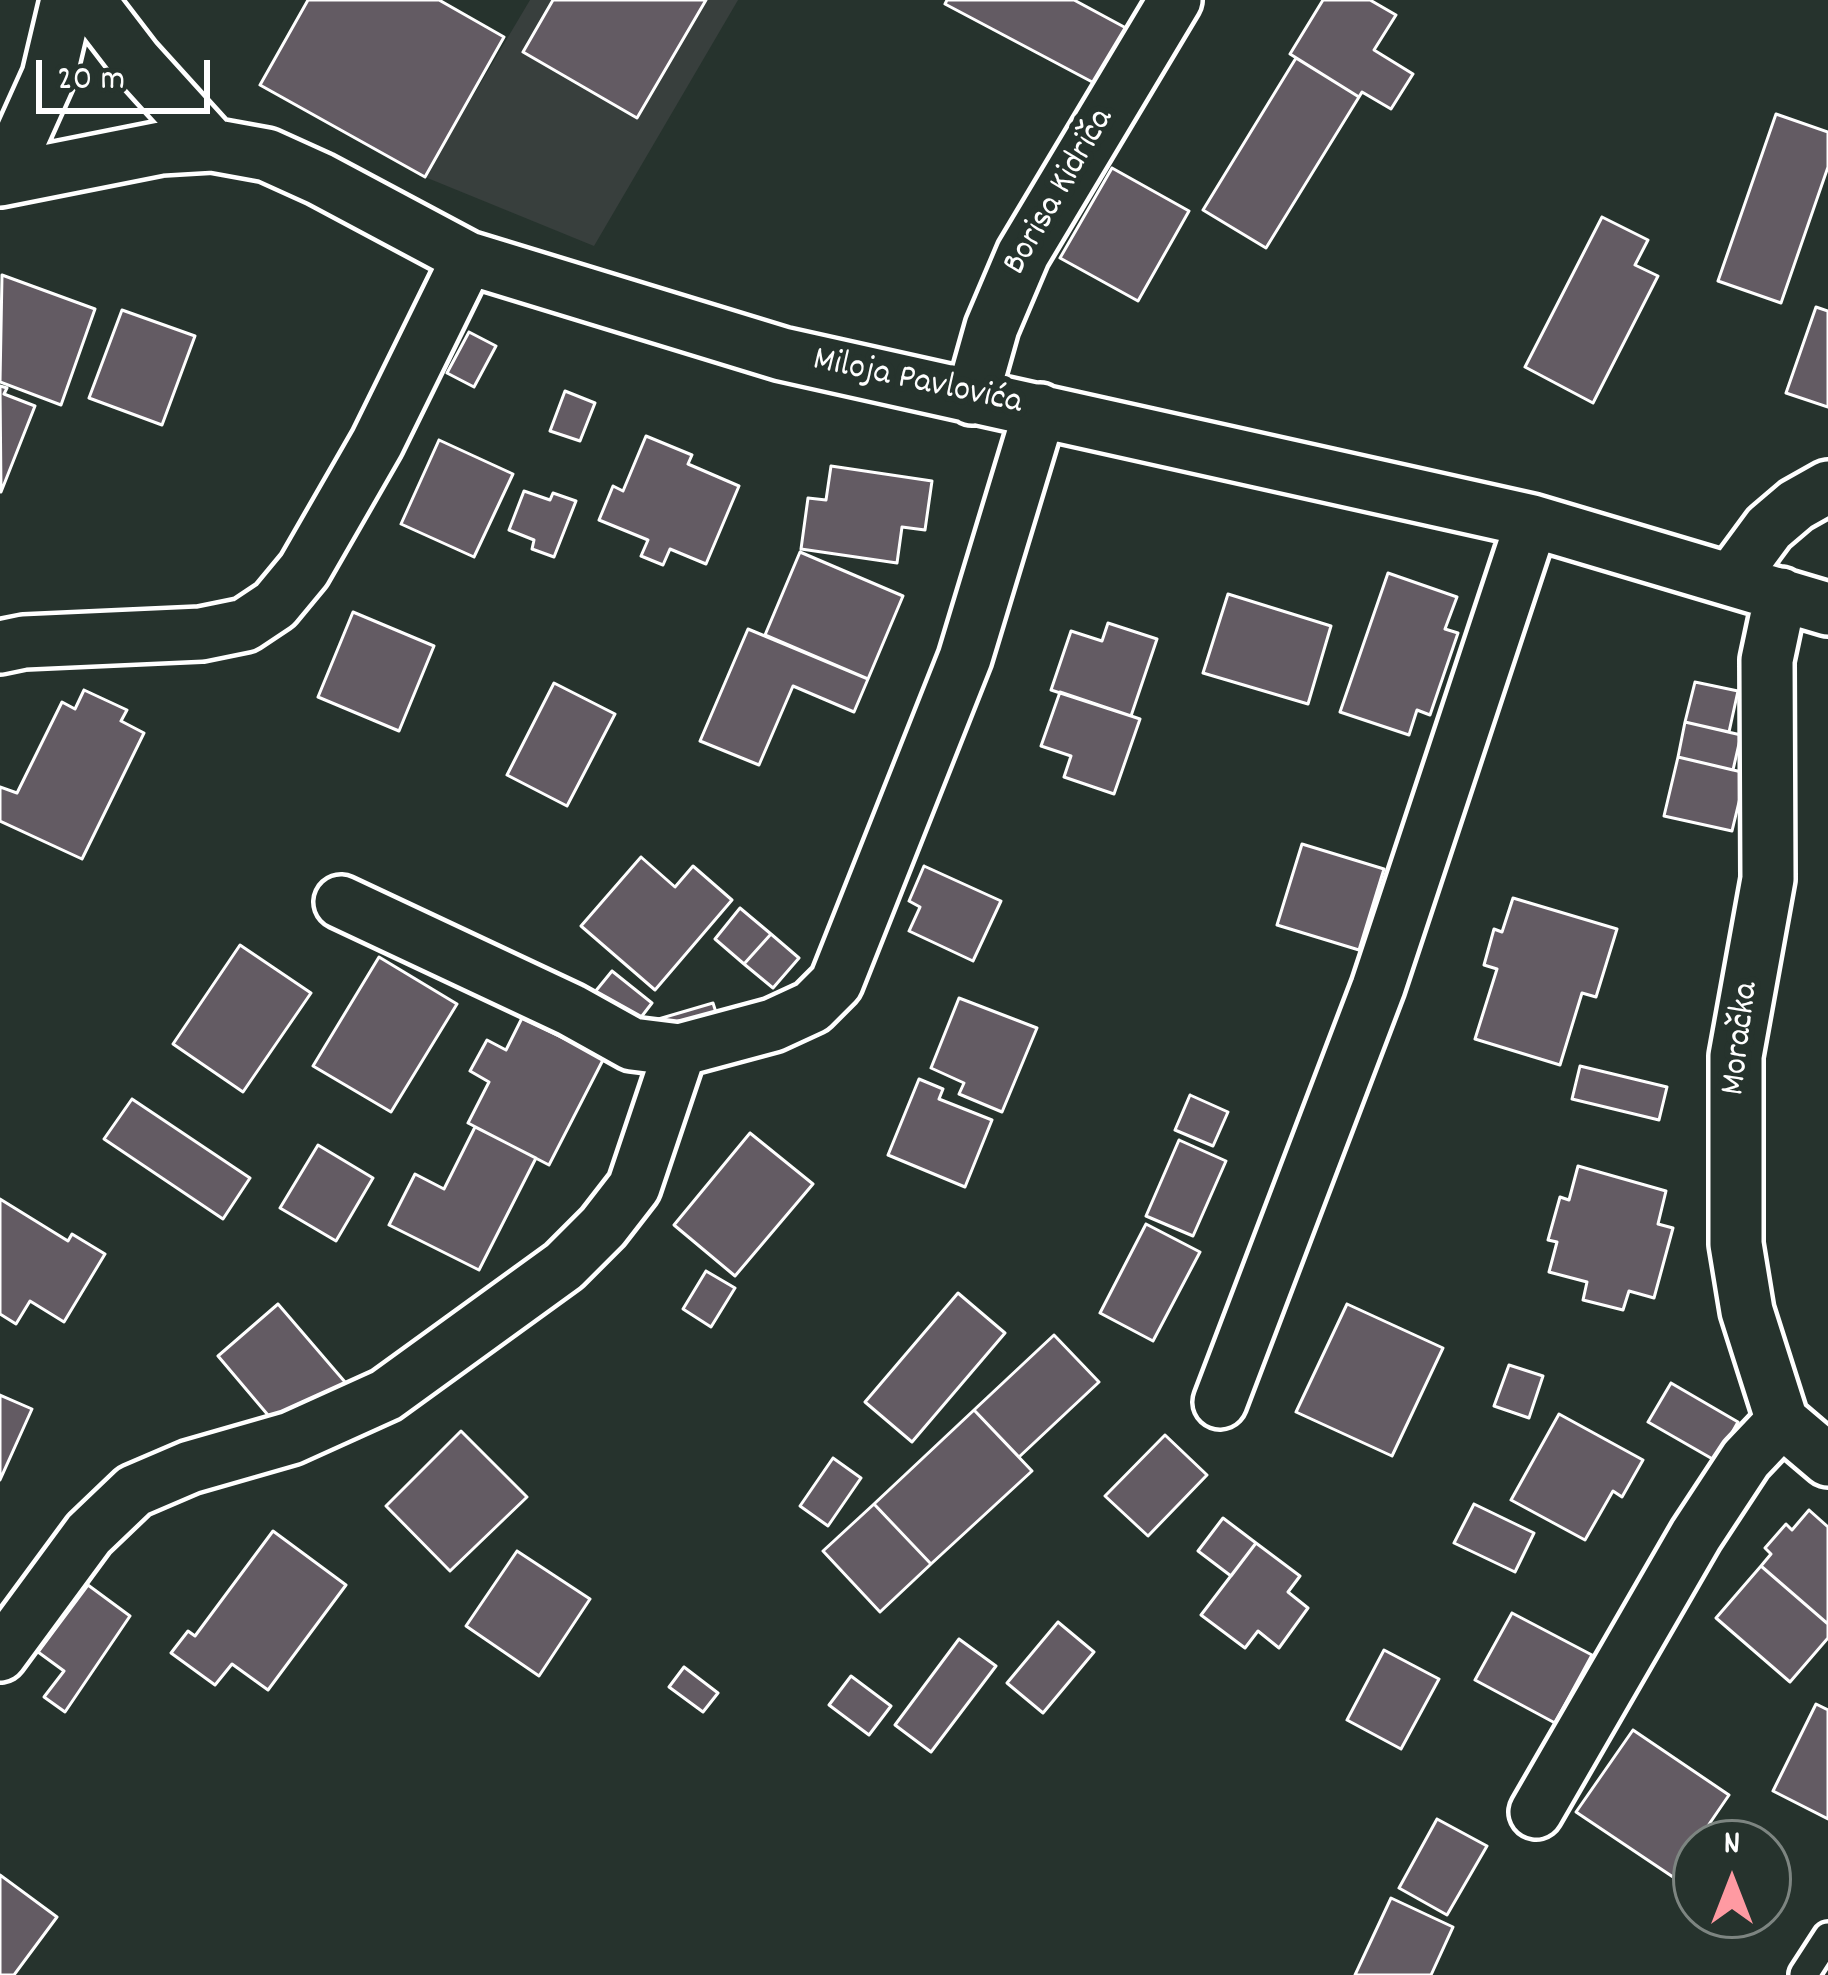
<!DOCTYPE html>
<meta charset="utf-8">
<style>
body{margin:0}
#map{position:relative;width:1828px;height:1975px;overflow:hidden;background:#26332d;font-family:Dekko,sans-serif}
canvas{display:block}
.north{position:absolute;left:1672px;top:1819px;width:120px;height:120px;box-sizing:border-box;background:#26332d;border:3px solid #7d8581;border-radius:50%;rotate:0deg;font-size:33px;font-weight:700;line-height:48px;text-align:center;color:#fff}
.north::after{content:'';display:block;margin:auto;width:42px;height:54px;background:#ff9aa2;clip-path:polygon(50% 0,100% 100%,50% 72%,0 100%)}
.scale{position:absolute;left:36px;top:60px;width:174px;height:54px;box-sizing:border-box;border:6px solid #fff;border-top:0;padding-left:15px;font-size:36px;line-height:42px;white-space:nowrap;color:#fff;-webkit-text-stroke:9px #26332d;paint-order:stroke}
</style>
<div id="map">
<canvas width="1828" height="1975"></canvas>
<div class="north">N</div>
<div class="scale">20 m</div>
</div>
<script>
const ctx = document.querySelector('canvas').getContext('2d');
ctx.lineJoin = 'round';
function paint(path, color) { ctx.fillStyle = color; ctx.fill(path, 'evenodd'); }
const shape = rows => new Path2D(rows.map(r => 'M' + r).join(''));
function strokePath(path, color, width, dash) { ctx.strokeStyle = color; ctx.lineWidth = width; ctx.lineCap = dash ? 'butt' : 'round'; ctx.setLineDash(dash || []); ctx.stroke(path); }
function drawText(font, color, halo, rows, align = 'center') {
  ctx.font = font + ' Dekko,sans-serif'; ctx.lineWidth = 12; ctx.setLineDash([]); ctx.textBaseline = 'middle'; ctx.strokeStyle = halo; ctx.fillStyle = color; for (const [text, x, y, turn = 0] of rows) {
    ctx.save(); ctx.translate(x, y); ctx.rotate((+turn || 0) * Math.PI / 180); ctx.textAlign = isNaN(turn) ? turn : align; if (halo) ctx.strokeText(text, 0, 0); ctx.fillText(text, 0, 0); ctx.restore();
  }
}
paint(shape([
 [530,0,738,0,594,246,425,177]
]), '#383f3d');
const building = shape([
 [308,0,439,0,504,37,425,177,260,85,308,0],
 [553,0,706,0,637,118,523,52,553,0],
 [947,0,1074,0,1126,28,1096,84,945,4,947,0],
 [1323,0,1370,0,1396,15,1374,50,1413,74,1391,109,1362,92,1359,97,1290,54,1323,0],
 [1296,58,1359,97,1266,248,1203,210,1296,58],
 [1776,114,1828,132,1828,167,1781,303,1718,281,1776,114],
 [1112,168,1189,211,1138,301,1060,258,1112,168],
 [1602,217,1648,240,1635,265,1658,276,1593,403,1525,367,1602,217],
 [2,275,95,309,61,405,0,382,2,275],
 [1816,307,1828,311,1828,407,1786,393,1816,307],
 [122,310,195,336,162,425,89,398,122,310],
 [469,332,496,346,474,387,447,373,469,332],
 [0,386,7,388,4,394,35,406,1,492,0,386],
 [565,391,595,403,580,441,550,431,565,391],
 [646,436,692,455,688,464,739,486,706,564,670,549,663,565,641,556,648,540,599,520,613,486,623,491,646,436],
 [439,440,513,474,474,557,401,524,439,440],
 [831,466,932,481,925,530,902,527,897,563,801,549,808,498,826,500,831,466],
 [524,491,550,500,553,493,576,501,554,557,532,549,534,540,509,530,524,491],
 [800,552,903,596,868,679,765,635,800,552],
 [1388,573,1457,597,1445,629,1458,633,1430,715,1417,710,1409,735,1340,712,1388,573],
 [1228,594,1331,626,1308,704,1203,673,1228,594],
 [353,612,434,646,399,731,318,697,353,612],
 [1108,623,1157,639,1131,716,1051,690,1071,631,1102,641,1108,623],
 [748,629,868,679,854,712,793,686,759,765,700,741,748,629],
 [1695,682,1738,691,1729,732,1685,722,1695,682],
 [554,683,615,714,567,806,507,775,554,683],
 [84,690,127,710,121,721,144,733,82,859,0,821,0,787,17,793,62,702,75,709,84,690],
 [1060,692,1140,719,1114,794,1064,777,1071,756,1041,746,1060,692],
 [1685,722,1741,735,1733,770,1678,757,1685,722],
 [1678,757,1746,773,1732,831,1664,816,1678,757],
 [1302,844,1384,869,1359,950,1277,925,1302,844],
 [641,857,675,887,693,866,732,900,655,990,581,926,641,857],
 [924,866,1001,901,973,961,909,931,920,907,909,901,924,866],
 [1513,898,1617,929,1596,997,1582,993,1560,1065,1475,1039,1497,969,1484,965,1494,929,1502,932,1513,898],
 [740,908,771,934,744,964,715,939,740,908],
 [771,934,799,958,773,988,744,964,771,934],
 [240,945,311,993,243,1092,173,1044,240,945],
 [379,957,457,1004,391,1112,313,1066,379,957],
 [612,971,652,1003,632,1029,590,998,612,971],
 [959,998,1037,1028,1002,1112,959,1094,964,1083,931,1068,959,998],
 [713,1003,720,1025,663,1042,655,1020,713,1003],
 [522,1018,604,1058,549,1165,468,1123,489,1082,470,1071,487,1040,506,1050,522,1018],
 [1580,1066,1667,1087,1659,1120,1572,1099,1580,1066],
 [919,1079,943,1089,939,1099,992,1120,965,1187,888,1155,919,1079],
 [1190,1095,1228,1112,1213,1146,1175,1130,1190,1095],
 [132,1099,250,1178,223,1219,104,1139,132,1099],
 [475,1127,536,1158,479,1270,389,1225,415,1174,444,1189,475,1127],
 [750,1133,813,1184,735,1276,674,1225,750,1133],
 [1179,1140,1226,1161,1193,1236,1146,1216,1179,1140],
 [318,1145,373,1178,336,1241,280,1208,318,1145],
 [1578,1166,1666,1191,1658,1224,1673,1228,1654,1298,1629,1291,1623,1310,1583,1300,1587,1282,1549,1272,1557,1242,1548,1240,1560,1197,1569,1200,1578,1166],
 [0,1199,68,1241,72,1234,105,1254,64,1322,30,1301,16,1324,0,1314,0,1199],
 [1146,1224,1200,1252,1153,1341,1100,1313,1146,1224],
 [706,1271,735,1288,711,1327,683,1309,706,1271],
 [958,1293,1005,1333,912,1442,865,1402,958,1293],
 [278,1304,345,1382,284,1434,218,1356,278,1304],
 [1347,1304,1443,1348,1392,1456,1296,1412,1347,1304],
 [1054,1335,1099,1382,1019,1457,974,1410,1054,1335],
 [1509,1365,1543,1376,1529,1418,1494,1406,1509,1365],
 [1671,1383,1738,1422,1716,1461,1648,1422,1671,1383],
 [0,1395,32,1409,0,1480,0,1395],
 [974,1410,1032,1471,931,1564,874,1504,974,1410],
 [1559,1414,1643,1460,1622,1497,1613,1491,1585,1540,1511,1500,1559,1414],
 [461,1431,527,1497,450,1571,386,1506,461,1431],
 [1165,1435,1207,1475,1148,1536,1105,1496,1165,1435],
 [833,1458,861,1478,828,1526,800,1506,833,1458],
 [874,1504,931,1564,880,1612,823,1551,874,1504],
 [1474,1504,1534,1533,1515,1572,1454,1543,1474,1504],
 [1809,1510,1828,1527,1828,1624,1761,1566,1771,1554,1765,1548,1786,1524,1792,1530,1809,1510],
 [1223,1518,1256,1543,1231,1576,1198,1551,1223,1518],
 [273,1531,346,1585,268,1690,232,1664,215,1685,171,1653,188,1631,195,1636,273,1531],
 [1256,1543,1300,1576,1288,1592,1308,1608,1279,1648,1258,1631,1245,1648,1201,1615,1256,1543],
 [517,1551,590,1599,539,1676,466,1626,517,1551],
 [1761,1566,1828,1624,1828,1638,1790,1682,1716,1618,1761,1566],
 [88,1585,130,1616,65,1712,44,1697,64,1671,38,1652,88,1585],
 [1512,1613,1592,1655,1555,1723,1475,1680,1512,1613],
 [1058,1622,1094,1652,1043,1713,1007,1683,1058,1622],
 [959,1639,996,1666,931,1752,895,1725,959,1639],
 [1384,1650,1439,1679,1401,1749,1347,1720,1384,1650],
 [684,1667,718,1693,703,1712,669,1687,684,1667],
 [851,1676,891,1706,869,1735,829,1705,851,1676],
 [1816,1704,1828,1710,1828,1819,1773,1791,1816,1704],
 [1633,1730,1729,1795,1673,1877,1576,1812,1633,1730],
 [1437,1819,1487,1846,1447,1915,1399,1888,1437,1819],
 [0,1875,57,1917,14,1975,0,1975,0,1875],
 [1391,1898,1453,1927,1431,1975,1355,1975,1391,1898]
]);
paint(building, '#635b63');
strokePath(building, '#fff', 3);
const service = shape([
 [1804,1974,1828,1937]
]);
const minor = shape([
 [89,0,135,60,212,145],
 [0,169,22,136,49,76,67,0],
 [0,180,161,148,212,145,267,155,320,179,468,258,782,354,1532,521,1828,609],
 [972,398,992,327,1023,254,1175,0],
 [1735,580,1741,566,1769,528,1796,505,1828,487],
 [1781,594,1767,660,1768,879,1736,1056,1736,1244,1747,1311,1782,1421,1828,1460],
 [0,647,24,642,201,634,245,625,275,605,304,570,377,443,468,258],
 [341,902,571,1010,632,1044,680,1050],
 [1220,1402,1378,987,1532,521],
 [0,1655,89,1534,134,1491,190,1467,291,1438,386,1395,564,1266,603,1227,634,1187,680,1050,773,1025,812,1007,836,983,965,658,1040,410],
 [1536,1812,1696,1535,1746,1459,1782,1421]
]);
strokePath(service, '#fff', 36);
strokePath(minor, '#fff', 60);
strokePath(service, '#26332d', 27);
strokePath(minor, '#26332d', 51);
drawText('36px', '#fff', '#26332d', [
 ["Borisa Kidriča",1061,193,-60],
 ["Miloja Pavlovića",917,384,12],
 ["Moračka",1743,1039,-83]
]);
</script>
